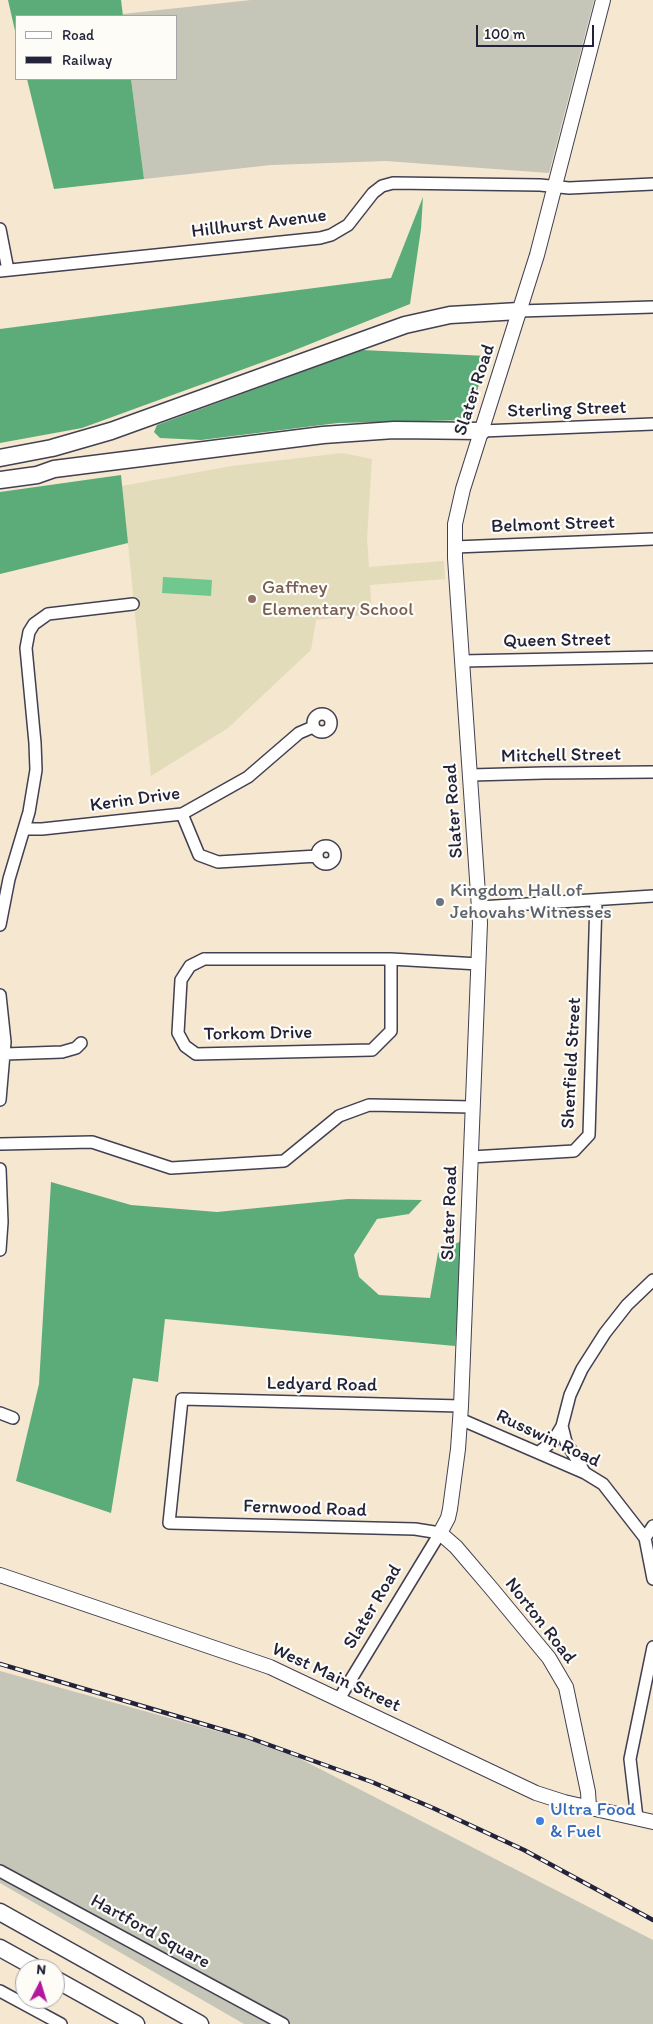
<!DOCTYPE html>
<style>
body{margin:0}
#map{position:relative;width:653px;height:2024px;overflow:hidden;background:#f5e7d0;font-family:Itim,sans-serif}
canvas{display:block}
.legend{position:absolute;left:15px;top:15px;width:162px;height:65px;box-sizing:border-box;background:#fdfcf7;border:1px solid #a5a5ac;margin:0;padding:6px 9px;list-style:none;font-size:15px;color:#22223b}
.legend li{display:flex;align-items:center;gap:10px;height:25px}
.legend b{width:25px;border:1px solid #a5a5ac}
.north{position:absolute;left:15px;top:1959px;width:50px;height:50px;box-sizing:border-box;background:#fdfcf7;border:1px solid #a5a5ac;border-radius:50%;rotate:5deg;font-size:14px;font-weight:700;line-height:20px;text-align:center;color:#22223b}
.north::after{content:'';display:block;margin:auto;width:18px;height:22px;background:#b5179e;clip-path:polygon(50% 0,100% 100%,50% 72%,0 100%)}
.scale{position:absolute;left:476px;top:25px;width:118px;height:22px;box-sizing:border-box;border:2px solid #22223b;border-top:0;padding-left:6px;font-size:15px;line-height:18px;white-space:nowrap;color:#22223b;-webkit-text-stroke:4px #fdfcf7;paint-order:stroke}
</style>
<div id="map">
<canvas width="653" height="2024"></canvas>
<ul class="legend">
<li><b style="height:6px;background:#fff"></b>Road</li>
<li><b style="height:6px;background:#22223b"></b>Railway</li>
</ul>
<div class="north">N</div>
<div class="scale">100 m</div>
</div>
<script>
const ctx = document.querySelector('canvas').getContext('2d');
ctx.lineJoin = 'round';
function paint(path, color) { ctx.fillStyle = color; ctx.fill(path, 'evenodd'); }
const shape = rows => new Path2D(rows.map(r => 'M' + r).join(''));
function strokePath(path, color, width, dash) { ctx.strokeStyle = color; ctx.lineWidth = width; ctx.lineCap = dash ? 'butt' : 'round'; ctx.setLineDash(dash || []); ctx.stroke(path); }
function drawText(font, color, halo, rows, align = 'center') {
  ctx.font = font + ' Itim,sans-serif'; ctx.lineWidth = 4.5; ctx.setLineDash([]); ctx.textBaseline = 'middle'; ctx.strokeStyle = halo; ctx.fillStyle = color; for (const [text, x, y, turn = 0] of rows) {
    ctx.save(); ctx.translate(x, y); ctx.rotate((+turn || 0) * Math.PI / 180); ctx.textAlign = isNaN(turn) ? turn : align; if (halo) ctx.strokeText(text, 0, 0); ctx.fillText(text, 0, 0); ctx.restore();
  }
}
paint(shape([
 [342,453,372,459,367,538,369,567,444,561,445,579,370,585,372,614,316,620,311,650,228,728,151,776,128,543,0,542,0,514,89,492,232,466]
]), '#e2dcba');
paint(shape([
 [251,0,594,0,549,173,386,161,271,165,144,179,131,79,176,79,176,16,123,16,123,14],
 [0,1671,281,1749,653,1940,653,2024,244,2024,0,1883]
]), '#c5c5b8');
paint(shape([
 [163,577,212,580,211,596,162,593]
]), '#70c88e');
paint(shape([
 [8,0,121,0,123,16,16,16,16,35],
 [27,79,131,79,144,179,54,189],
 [423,197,421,229,410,304,285,354,82,428,0,443,0,329,391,278],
 [362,350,487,356,469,420,338,423,201,440,160,438,154,432,157,425],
 [121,475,128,543,0,574,0,492],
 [51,1182,131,1205,217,1212,348,1199,422,1200,409,1214,377,1219,354,1255,359,1277,379,1295,430,1298,438,1253,463,1240,455,1346,165,1319,158,1382,133,1378,111,1513,16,1481,39,1384]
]), '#5cac79');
const minor = shape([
 [0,229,8,270],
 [0,271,320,238,331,235,348,225,373,193,382,186,393,183,540,185,569,188,653,184],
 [519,311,653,307],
 [482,431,653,424],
 [455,547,653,539],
 [462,661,653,657],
 '313 723a9 9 0 1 1 18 0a9 9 0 1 1-18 0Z',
 [471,775,544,773,653,772],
 [182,814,199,855,218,862,317,856],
 [25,829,42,829,182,814,248,777,299,733,313,727],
 '317 855a9 9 0 1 1 18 0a9 9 0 1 1-18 0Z',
 [480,907,653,896],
 [0,925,9,879,29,812,36,770,35,743,26,648,29,632,34,624,48,614,133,604],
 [204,959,391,959,391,1031,372,1050,196,1054,185,1046,178,1033,181,980,190,966,204,959],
 [391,959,479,964],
 [0,995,5,1042,0,1100],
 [5,1054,62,1052,76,1048,81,1043],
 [0,1144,92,1142,171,1168,284,1161,339,1116,369,1105,473,1107],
 [471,1157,574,1151,589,1135,596,900],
 [0,1169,2,1222,0,1250],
 [0,1413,13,1418],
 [460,1419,585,1473,603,1484,645,1538,653,1579],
 [562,1426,566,1442,585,1473],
 [539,1452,553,1441,562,1426,570,1395,582,1369,605,1333,627,1305,653,1280],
 [645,1538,653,1526],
 [339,1699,440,1533,415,1529,169,1523,182,1399,461,1406],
 [637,1818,630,1759,653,1647],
 [0,1871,283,2024],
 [0,1991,61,2024]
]);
const major = shape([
 [0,1575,270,1667,536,1793,564,1802,653,1822],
 [589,1807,588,1792,566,1687,549,1658,491,1588,456,1547,440,1533,448,1518,450,1509,458,1449,461,1406,480,923,455,558,455,524,463,489,537,255,603,0]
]);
const highway = shape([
 [0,458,52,448,111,431,405,325,450,315,519,311],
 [0,480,37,475,54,469,323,435,394,430,482,431],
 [0,1912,200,2024],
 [0,1948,38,1969],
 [55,1979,136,2024]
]);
strokePath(minor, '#424051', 14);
strokePath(major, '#424051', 16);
strokePath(highway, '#424051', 19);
strokePath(minor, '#fff', 11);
strokePath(major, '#fff', 14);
strokePath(highway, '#fff', 16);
const rail = shape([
 [0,1664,247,1737,372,1782,433,1808,524,1850,653,1920]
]);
strokePath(rail, '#22223b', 4.5);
strokePath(rail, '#fdfcf7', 2.5, [8]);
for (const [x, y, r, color] of [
 [252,599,5,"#8d6e63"],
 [440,902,5,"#6b7280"],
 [540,1821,5,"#3f7fe0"]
]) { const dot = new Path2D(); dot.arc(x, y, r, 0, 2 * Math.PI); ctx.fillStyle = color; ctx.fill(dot); strokePath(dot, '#fdfcf7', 2); }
drawText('19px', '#22223b', '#fdfcf7', [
 ["Hillhurst Avenue",259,224,-7],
 ["Slater Road",475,390,-72],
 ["Sterling Street",567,410,-2],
 ["Belmont Street",553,525,-2],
 ["Queen Street",557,641,-1],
 ["Mitchell Street",561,756,-1],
 ["Kerin Drive",135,800,-8],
 ["Slater Road",454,811,-94],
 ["Torkom Drive",258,1034,-1],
 ["Shenfield Street",572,1063,-87],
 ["Slater Road",450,1213,-88],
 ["Ledyard Road",322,1385,1],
 ["Russwin Road",548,1439,25],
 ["Fernwood Road",305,1509,2],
 ["Slater Road",373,1607,-59],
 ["Norton Road",540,1621,52],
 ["West Main Street",336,1678,25],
 ["Hartford Square",150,1932,29]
]);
drawText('19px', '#785e54', '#fdfcf7', [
 ["Gaffney",262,588],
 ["Elementary School",262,610]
], 'left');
drawText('19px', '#5b616d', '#fdfcf7', [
 ["Kingdom Hall of",450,891],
 ["Jehovahs Witnesses",450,913]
], 'left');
drawText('19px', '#366cbe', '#fdfcf7', [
 ["Ultra Food",550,1810],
 ["& Fuel",550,1832]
], 'left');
</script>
